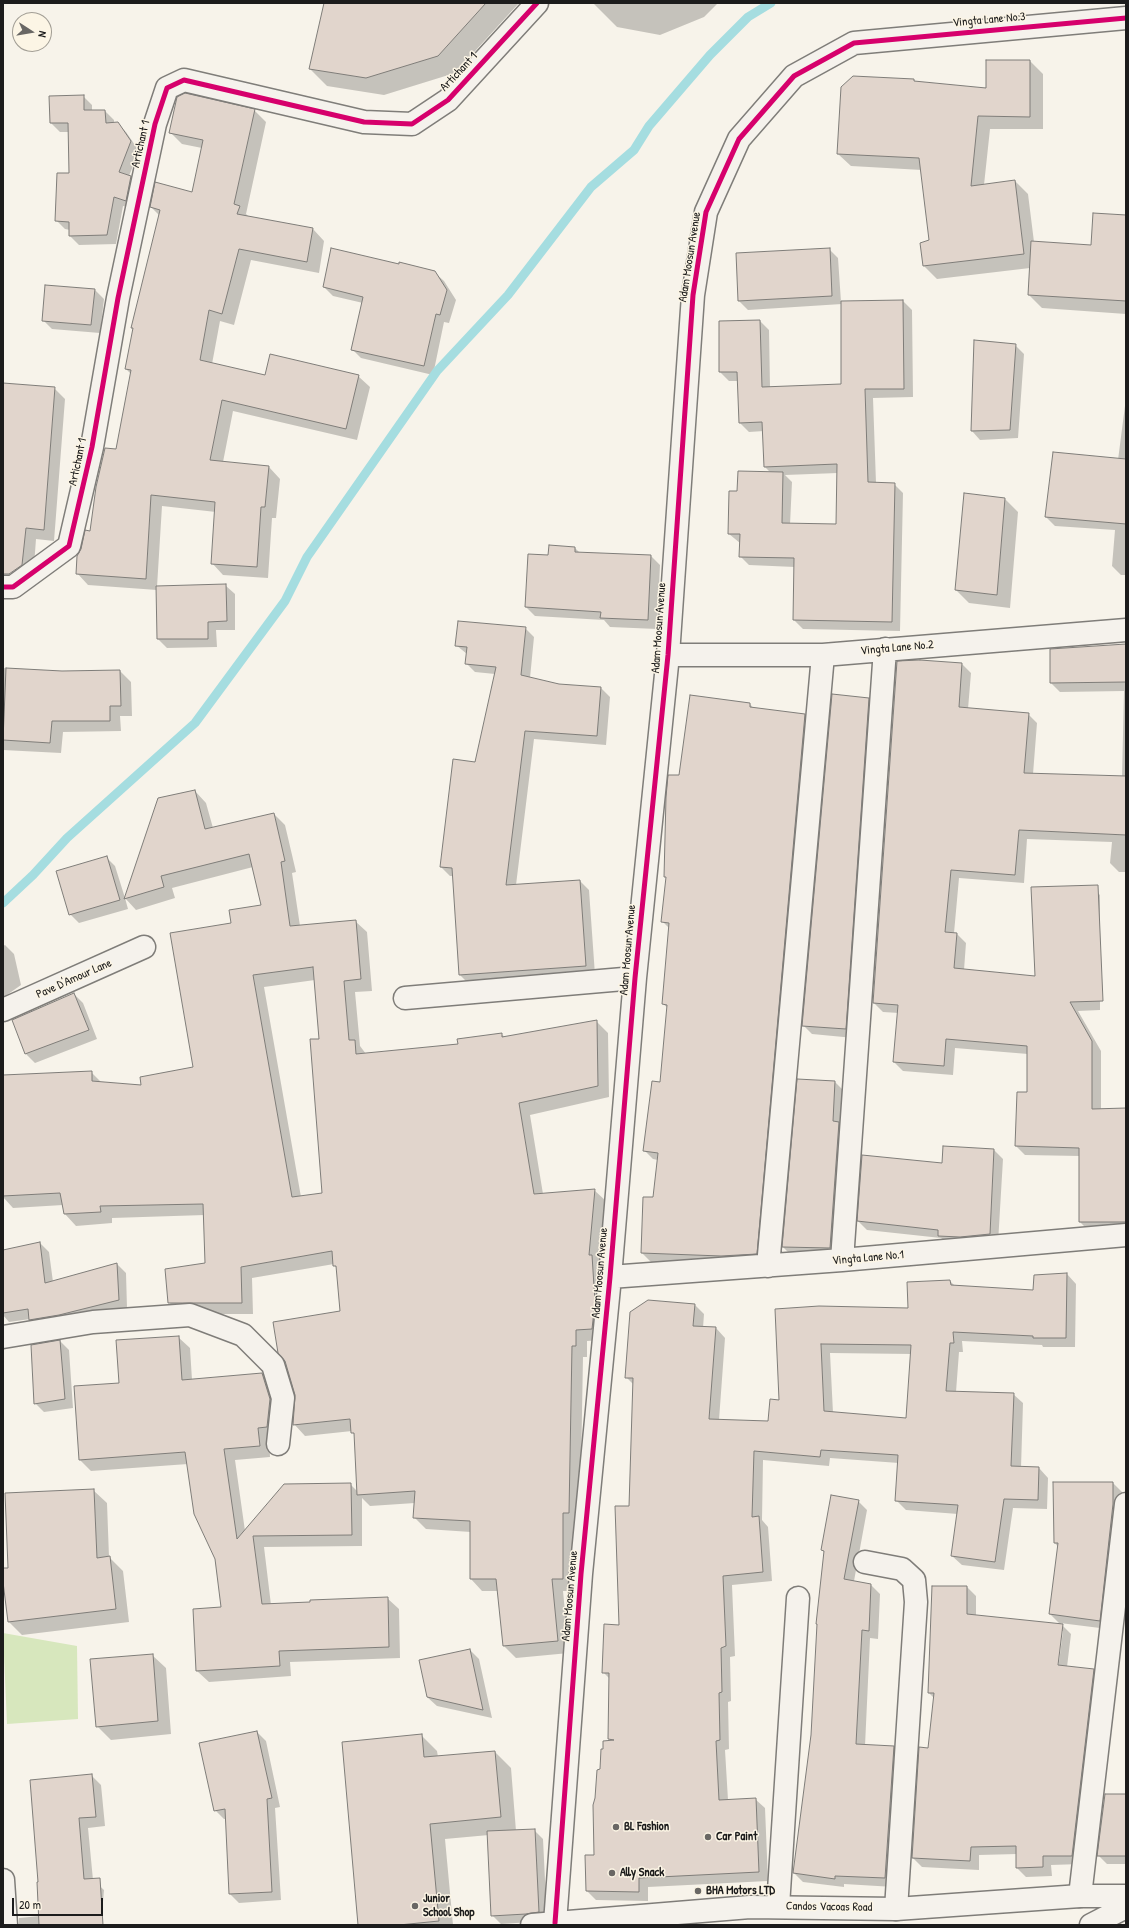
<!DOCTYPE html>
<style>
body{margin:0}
#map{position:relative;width:1129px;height:1928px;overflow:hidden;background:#f7f3ea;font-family:"Patrick Hand",sans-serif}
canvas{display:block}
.frame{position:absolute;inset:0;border:4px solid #1c1c1c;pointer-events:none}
.north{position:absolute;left:12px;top:12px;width:40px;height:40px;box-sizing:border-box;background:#fcf5e5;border:1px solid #a29e95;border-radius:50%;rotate:102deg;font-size:11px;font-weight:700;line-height:16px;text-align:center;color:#1c1c1c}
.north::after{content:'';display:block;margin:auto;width:14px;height:18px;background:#696764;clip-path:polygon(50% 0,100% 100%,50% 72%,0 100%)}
.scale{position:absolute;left:12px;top:1898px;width:91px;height:18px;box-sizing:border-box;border:2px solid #1c1c1c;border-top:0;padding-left:5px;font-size:12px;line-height:14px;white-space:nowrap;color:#1c1c1c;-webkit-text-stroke:3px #fcf5e5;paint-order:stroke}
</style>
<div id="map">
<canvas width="1129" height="1928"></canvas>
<div class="frame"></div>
<div class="north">N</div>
<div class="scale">20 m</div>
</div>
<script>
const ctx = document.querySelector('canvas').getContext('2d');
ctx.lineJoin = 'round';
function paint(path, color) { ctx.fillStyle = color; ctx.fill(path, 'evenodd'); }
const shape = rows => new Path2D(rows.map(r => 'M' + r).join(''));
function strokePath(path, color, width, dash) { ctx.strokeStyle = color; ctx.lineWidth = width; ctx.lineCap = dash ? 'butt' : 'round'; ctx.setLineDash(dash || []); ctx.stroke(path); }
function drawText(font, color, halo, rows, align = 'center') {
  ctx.font = font + ' "Patrick Hand",sans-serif'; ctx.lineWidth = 3; ctx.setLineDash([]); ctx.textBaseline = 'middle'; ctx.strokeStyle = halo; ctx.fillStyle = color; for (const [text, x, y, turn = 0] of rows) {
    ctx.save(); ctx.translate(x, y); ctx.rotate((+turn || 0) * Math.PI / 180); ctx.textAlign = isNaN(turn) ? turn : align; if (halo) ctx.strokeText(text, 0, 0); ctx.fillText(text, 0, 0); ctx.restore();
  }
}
paint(shape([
 [3,1633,77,1646,78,1719,7,1724]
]), '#d7e7bd');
paint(shape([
 [325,3,519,3,455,73,384,95,327,86,310,69],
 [593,3,718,3,704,17,660,35,617,27],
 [1030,61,1043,74,1043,129,990,129,984,185,1015,181,1028,194,1034,242,1092,246,1126,216,1126,314,1042,308,1029,295,1030,268,937,279,924,266,922,244,930,240,922,170,851,166,838,154,914,80,916,82,987,89],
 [83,96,92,105,92,111,105,111,114,120,114,123,117,123,126,132,139,151,129,176,140,186,135,209,123,206,116,244,79,245,70,236,70,230,65,229,56,220,70,174,69,132,60,132,51,123],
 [254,110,266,122,246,214,250,218,313,229,324,241,319,273,251,260,234,325,220,321,212,364,266,376,358,376,370,387,357,440,233,411,223,462,269,467,280,479,276,518,272,518,268,578,223,575,212,563,216,512,162,506,157,587,226,586,235,594,235,630,216,630,217,647,167,648,158,639,157,590,88,585,77,573,117,450,131,374,126,369,134,330,132,328,160,216,151,207,192,194,202,148,182,144,170,132],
 [829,249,838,258,841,302,903,301,912,310,913,397,873,398,876,483,894,484,903,493,900,631,803,629,794,620,795,567,749,565,740,556,740,543,729,534,738,492,771,473,765,467,764,431,749,432,740,423,739,381,729,381,720,372,760,321,769,330,770,387,842,385,842,304,748,310,739,301],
 [838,473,837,525,790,525,792,482,785,475],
 [434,272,444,281,456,300,449,323,444,322,433,375,361,358,352,349,363,303,333,296,324,287],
 [95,290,104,299,100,333,52,329,43,320],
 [1015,345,1024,354,1018,438,980,440,972,431],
 [3,384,54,388,65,399,54,541,36,539,34,566,3,563],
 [1126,398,1126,575,1121,575,1112,566,1115,530,1055,526,1046,517,1118,460],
 [1005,499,1018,512,1010,608,969,603,956,590],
 [550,546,575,548,580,553,651,556,660,565,657,629,610,627,604,620,535,616,526,607,549,556],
 [525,628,534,637,530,678,559,685,601,688,610,697,606,745,534,739,516,885,580,881,589,890,595,975,469,984,460,975,454,876,450,876,441,867,476,763,495,674,475,672,466,663,467,654,456,645],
 [1126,645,1126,872,1119,872,1110,863,1112,842,1027,839,1024,883,959,878,954,933,957,934,966,943,964,970,1036,977,1091,886,1100,895,1100,1010,1078,1011,1101,1051,1101,1110,1126,1109,1126,1231,1089,1231,1080,1222,1080,1156,1025,1155,1016,1146,1028,1093,1028,1054,955,1048,953,1075,903,1071,894,1062,899,1013,883,1012,874,1003,962,664,971,673,968,709,1028,714,1037,723,1033,774,1122,777,1124,691,1060,692,1051,683],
 [3,668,62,672,120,671,131,682,132,716,120,716,121,731,63,732,61,753,3,750],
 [869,699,878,708,854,1038,812,1034,803,1025],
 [750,704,754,709,805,715,814,724,765,1262,731,1265,651,1262,642,1253,654,1198,658,1160,653,1159,644,1150,661,1083,668,1008,663,1004,670,929,662,921,667,879,665,876,680,776],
 [195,791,206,803,213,828,274,814,285,825,296,872,292,873,300,926,355,921,367,932,372,991,355,992,360,1046,366,1054,459,1044,501,1034,505,1037,596,1021,608,1033,609,1097,530,1115,543,1194,594,1190,606,1201,604,1340,587,1341,587,1357,583,1357,580,1524,574,1524,574,1591,563,1591,569,1653,516,1658,504,1646,499,1591,482,1591,471,1579,471,1532,426,1529,414,1517,415,1503,370,1506,362,1498,362,1546,264,1547,271,1605,387,1598,399,1609,400,1658,290,1662,291,1676,209,1682,197,1671,222,1608,216,1559,188,1464,91,1471,80,1460,120,1384,178,1337,190,1348,192,1380,262,1374,273,1385,269,1439,270,1457,235,1460,245,1531,350,1484,358,1492,355,1436,352,1431,305,1436,294,1424,341,1311,337,1269,334,1264,252,1278,253,1314,180,1314,169,1302,206,1264,205,1215,112,1218,112,1223,76,1226,65,1214,63,1205,13,1208,3,1197,3,1076,91,1072,102,1083,142,1086,194,1068,232,923,262,906,253,867,172,888,175,898,136,910,125,898,128,909,79,923,70,914,106,857,115,866,125,898],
 [315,980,320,1040,323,1194,301,1197,264,987],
 [5,945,14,954,21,985,4,997,3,946],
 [74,994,83,1003,97,1039,35,1063,26,1054,13,1020],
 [835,1082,844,1091,839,1257,792,1256,783,1247],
 [994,1150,1003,1159,998,1243,948,1244,941,1238,867,1230,858,1221,943,1164],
 [40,1243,49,1252,53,1282,117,1264,126,1273,127,1308,68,1324,39,1328,30,1319,9,1322,3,1315,3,1251],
 [1067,1274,1076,1284,1075,1347,1043,1347,1042,1345,962,1341,963,1352,959,1352,956,1392,1013,1394,1023,1403,1021,1468,1039,1468,1048,1478,1047,1509,1013,1508,1004,1570,962,1565,952,1556,958,1514,906,1510,896,1500,899,1463,830,1458,829,1466,763,1460,762,1520,768,1527,772,1581,732,1585,735,1656,730,1657,731,1701,728,1702,729,1749,725,1750,728,1800,755,1799,765,1808,768,1881,648,1887,648,1901,596,1900,587,1891,595,1856,604,1750,612,1741,609,1738,610,1679,603,1672,620,1626,629,1507,634,1385,626,1377,695,1305,704,1314,703,1328,716,1328,725,1338,719,1420,769,1422,780,1401,776,1310,909,1309,950,1281,956,1287,1034,1291],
 [830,1353,912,1354,907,1419,833,1413],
 [60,1341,69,1350,73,1408,44,1412,35,1403],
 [1054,1483,1113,1483,1122,1492,1122,1511,1108,1629,1060,1623,1071,1634,1067,1667,1094,1670,1103,1679,1081,1864,1051,1865,1052,1876,1026,1877,1017,1868,1017,1854,979,1855,979,1870,922,1867,913,1858,929,1749,934,1698,929,1693,933,1587,967,1587,976,1596,976,1616,1061,1625,1050,1614,1058,1547,1055,1543],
 [1061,1631,1063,1631,1058,1670,1056,1670],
 [93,1490,107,1503,109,1557,123,1571,129,1622,22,1635,8,1621,3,1569,9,1569],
 [858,1501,867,1510,854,1581,871,1585,880,1594,878,1639,870,1638,865,1746,894,1747,903,1756,894,1887,844,1884,844,1887,803,1882,794,1873,812,1735,818,1625,817,1624,824,1552,822,1550],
 [470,1650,479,1659,492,1718,437,1706,427,1697],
 [152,1655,166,1668,171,1734,111,1740,97,1726],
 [257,1732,266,1741,280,1807,275,1808,281,1900,239,1903,230,1894,226,1819,224,1819,215,1810],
 [421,1735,437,1751,438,1757,495,1752,511,1768,516,1831,534,1830,543,1839,547,1921,501,1924,492,1915,489,1835,445,1839,453,1925,359,1925],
 [91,1775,101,1785,105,1826,88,1828,93,1880,104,1890,101,1925,19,1925,19,1918,40,1916],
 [1126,1795,1126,1864,1107,1864,1098,1855]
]), '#0003');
strokePath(shape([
 [3,903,33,875,67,838,195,723,285,601,307,557,437,371,508,295,591,187,634,150,649,126,710,55,748,17,771,3]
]), '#a5dde0', 9);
const building = shape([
 [324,3,486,3,438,56,366,78,309,69,324,3],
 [986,60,1030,60,1030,117,978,116,971,186,1015,180,1024,254,923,266,920,243,929,240,919,158,837,154,841,87,853,76,914,79,914,81,986,88,986,60],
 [185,93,255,109,234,204,240,206,237,214,313,228,307,262,239,249,222,314,209,310,200,360,265,375,270,354,359,375,346,429,222,400,210,460,269,466,265,507,261,507,257,567,211,564,215,502,151,495,146,579,76,574,77,556,81,549,85,530,90,531,96,487,105,448,116,449,131,370,125,369,133,328,131,328,160,210,150,207,155,182,192,192,203,140,169,133,177,97,185,93],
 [84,95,84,110,105,110,106,123,118,122,131,141,119,172,131,176,126,201,114,197,107,235,69,236,69,222,55,221,57,173,69,173,68,123,50,123,49,96,84,95],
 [1093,213,1126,215,1126,301,1028,295,1031,241,1091,245,1093,213],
 [331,248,399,264,399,262,435,271,447,290,440,315,436,314,424,366,351,350,363,297,323,287,331,248],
 [830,248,832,296,738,301,736,253,830,248],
 [45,285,95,289,91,325,42,321,45,285],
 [903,300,904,389,865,389,868,482,895,483,892,622,793,620,794,558,739,557,740,534,728,534,729,491,737,491,738,471,783,472,782,523,836,524,837,464,764,467,762,422,739,423,737,372,719,372,719,321,760,320,762,387,841,384,841,301,903,300],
 [974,340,1016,344,1010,430,971,431,974,340],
 [3,383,55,387,44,530,26,528,22,565,9,574,3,574,3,383],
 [1053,452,1126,459,1126,524,1045,517,1053,452],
 [964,493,1005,498,997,595,955,590,964,493],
 [549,545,575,547,575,552,651,555,648,620,600,618,601,612,525,607,528,554,548,555,549,545],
 [226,584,227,621,208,622,208,639,157,639,156,586,226,584],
 [458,621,526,627,521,675,559,684,601,687,597,736,525,731,506,885,580,880,586,966,459,975,452,868,440,867,453,759,475,762,496,667,465,664,467,647,455,646,458,621],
 [1126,644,1126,682,1050,683,1050,649,1126,644],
 [920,660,962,663,959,707,1029,713,1024,773,1126,776,1126,835,1019,830,1015,875,951,870,945,932,957,933,954,968,1035,976,1031,887,1098,885,1103,1001,1070,1002,1092,1041,1092,1109,1126,1108,1126,1222,1079,1222,1079,1148,1015,1146,1017,1092,1027,1092,1027,1046,946,1039,944,1066,893,1062,898,1005,873,1003,897,661,920,660],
 [6,668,62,671,120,670,121,706,110,706,110,721,52,721,50,743,3,740,6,668],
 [832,694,869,698,846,1029,802,1026,832,694],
 [690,695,750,703,750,707,805,714,757,1254,721,1256,641,1253,643,1197,653,1197,658,1153,643,1151,652,1081,660,1082,667,1005,662,1004,669,923,661,922,666,877,664,877,666,797,668,775,679,775,690,695],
 [195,790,205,829,274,813,285,861,281,862,290,926,356,920,361,979,344,981,349,1040,355,1040,356,1054,458,1044,457,1039,502,1033,502,1037,597,1020,598,1086,519,1103,534,1194,595,1189,589,1255,592,1255,595,1302,592,1329,576,1330,576,1346,572,1346,569,1513,563,1513,563,1579,552,1579,558,1641,503,1646,496,1579,470,1579,470,1521,413,1518,415,1491,357,1495,354,1433,351,1433,350,1419,293,1425,295,1395,285,1361,278,1353,273,1322,340,1311,336,1266,333,1266,332,1251,241,1267,242,1303,168,1303,165,1269,205,1263,203,1204,100,1206,101,1212,64,1214,60,1193,3,1196,3,1075,92,1071,92,1081,141,1085,140,1077,193,1067,170,933,231,923,229,910,261,905,249,854,161,876,164,887,124,899,158,798,195,790],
 [313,967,319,1039,310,1039,322,1193,292,1197,253,975,313,967],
 [107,856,120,900,69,915,56,871,107,856],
 [74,993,89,1030,25,1054,12,1020,74,993],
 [797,1079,835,1081,833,1121,839,1122,830,1248,782,1247,797,1079],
 [943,1146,994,1149,990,1234,960,1237,938,1236,938,1230,857,1221,862,1155,942,1163,943,1146],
 [40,1242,45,1283,117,1263,119,1300,59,1315,29,1320,28,1309,3,1313,3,1250,40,1242],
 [1067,1273,1066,1338,1033,1338,1033,1336,953,1332,954,1343,950,1343,946,1391,1014,1393,1011,1466,1039,1467,1038,1500,1004,1499,995,1562,951,1556,958,1505,895,1501,898,1455,821,1450,820,1457,754,1451,752,1517,759,1516,763,1572,723,1576,726,1646,721,1648,722,1692,719,1693,720,1740,716,1741,719,1800,756,1798,759,1872,639,1878,639,1892,586,1891,585,1855,594,1855,593,1805,595,1798,597,1770,600,1769,601,1749,603,1749,603,1741,614,1740,608,1739,609,1673,602,1673,604,1624,619,1625,615,1506,629,1506,633,1378,625,1378,630,1312,648,1300,695,1304,693,1326,716,1327,709,1419,768,1421,770,1399,779,1400,775,1309,819,1306,908,1308,907,1282,950,1280,951,1285,1033,1290,1034,1275,1067,1273],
 [821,1344,911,1345,906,1418,824,1411,821,1344],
 [179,1336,182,1380,262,1373,270,1399,267,1427,258,1428,260,1446,224,1449,237,1539,284,1484,351,1483,352,1535,253,1536,262,1604,310,1602,310,1600,388,1597,389,1647,279,1651,280,1666,196,1671,193,1609,221,1607,215,1559,194,1514,185,1452,79,1460,74,1386,119,1383,116,1340,179,1336],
 [60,1340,65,1399,34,1404,31,1345,60,1340],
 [1053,1482,1113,1482,1113,1504,1100,1621,1049,1614,1058,1543,1054,1543,1053,1482],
 [94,1489,97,1558,110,1556,116,1609,8,1622,3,1582,3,1568,8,1568,5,1493,94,1489],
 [831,1495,859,1500,844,1579,871,1584,869,1631,862,1630,856,1744,894,1746,885,1878,835,1876,835,1879,793,1873,811,1735,817,1624,816,1624,824,1551,821,1550,831,1495],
 [932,1586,967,1586,967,1614,1063,1624,1058,1665,1094,1669,1072,1856,1043,1856,1043,1867,1016,1868,1016,1846,971,1847,970,1861,912,1858,919,1747,928,1748,934,1693,928,1693,932,1586],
 [470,1649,483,1710,427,1697,419,1660,470,1649],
 [153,1654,158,1721,96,1727,90,1659,153,1654],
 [257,1731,272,1798,267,1799,272,1892,229,1894,225,1809,214,1811,199,1743,257,1731],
 [422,1734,424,1757,495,1751,501,1817,430,1824,439,1921,399,1925,358,1925,342,1742,422,1734],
 [92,1774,96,1817,79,1818,84,1879,100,1878,103,1925,39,1925,37,1882,38,1882,30,1780,92,1774],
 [1105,1794,1126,1794,1126,1856,1097,1856,1105,1794],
 [535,1829,539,1912,526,1914,491,1916,487,1831,535,1829]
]);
paint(building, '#e1d5cc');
strokePath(building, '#7f7d79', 1);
const street = shape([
 [3,587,13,587,69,546,92,447,118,298,155,124,167,88,184,80,364,122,412,124,448,100,537,3],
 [668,655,823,655,1126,630],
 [405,998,635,978],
 [3,1010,144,947],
 [842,1260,885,649],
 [768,1266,823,655],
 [610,1277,842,1260,1126,1235],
 [3,1337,93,1322,190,1315,243,1335,273,1365,283,1398,278,1444],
 [865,1562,902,1569,914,1580,916,1602,896,1909],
 [3,1880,6,1925],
 [1080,1896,1126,1504],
 [778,1906,798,1598],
 [555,1923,581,1574,610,1277,635,978,668,655,693,295,706,212,739,139,794,76,854,43,1126,18]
]);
const secondary = shape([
 [532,1925,750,1907,896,1909,1080,1896,1126,1896],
 [1091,1925,1126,1907]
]);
strokePath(street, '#7f7d79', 25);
strokePath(secondary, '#7f7d79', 25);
strokePath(street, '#f5f2ec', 22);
strokePath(secondary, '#f5f2ec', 22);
strokePath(shape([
 [3,587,13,587,69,546,92,447,118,298,155,124,167,88,184,80,364,122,412,124,448,100,537,3],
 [555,1923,581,1574,610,1277,635,978,668,655,693,295,706,212,739,139,794,76,854,43,1126,18]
]), '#d6006c', 5);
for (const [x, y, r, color] of [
 [616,1827,4,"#696764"],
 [708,1837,4,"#696764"],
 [612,1873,4,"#696764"],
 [698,1891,4,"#696764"],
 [415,1906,4,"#696764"]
]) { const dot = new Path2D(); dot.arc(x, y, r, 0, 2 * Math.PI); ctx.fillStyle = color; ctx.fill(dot); strokePath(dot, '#fcf5e5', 1.5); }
drawText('12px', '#1c1c1c', '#fcf5e5', [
 ["Vingta Lane No.3",989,20,-5],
 ["Artichant 1",459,72,-47],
 ["Artichant 1",141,144,-77],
 ["Adam Moosun Avenue",690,257,-81],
 ["Artichant 1",78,462,-78],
 ["Adam Moosun Avenue",659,628,-86],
 ["Vingta Lane No.2",897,648,-5],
 ["Adam Moosun Avenue",628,950,-85],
 ["Pave D'Amour Lane",74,979,-24],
 ["Vingta Lane No.1",868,1258,-5],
 ["Adam Moosun Avenue",600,1273,-85],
 ["Adam Moosun Avenue",570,1596,-85],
 ["Candos Vacoas Road",829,1907,1]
]);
drawText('bold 12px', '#1c1c1c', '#fcf5e5', [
 ["BL Fashion",624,1827],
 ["Car Paint",716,1837],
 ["Ally Snack",620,1873],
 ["BHA Motors LTD",706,1891],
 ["Junior",423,1899],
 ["School Shop",423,1913]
], 'left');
</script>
